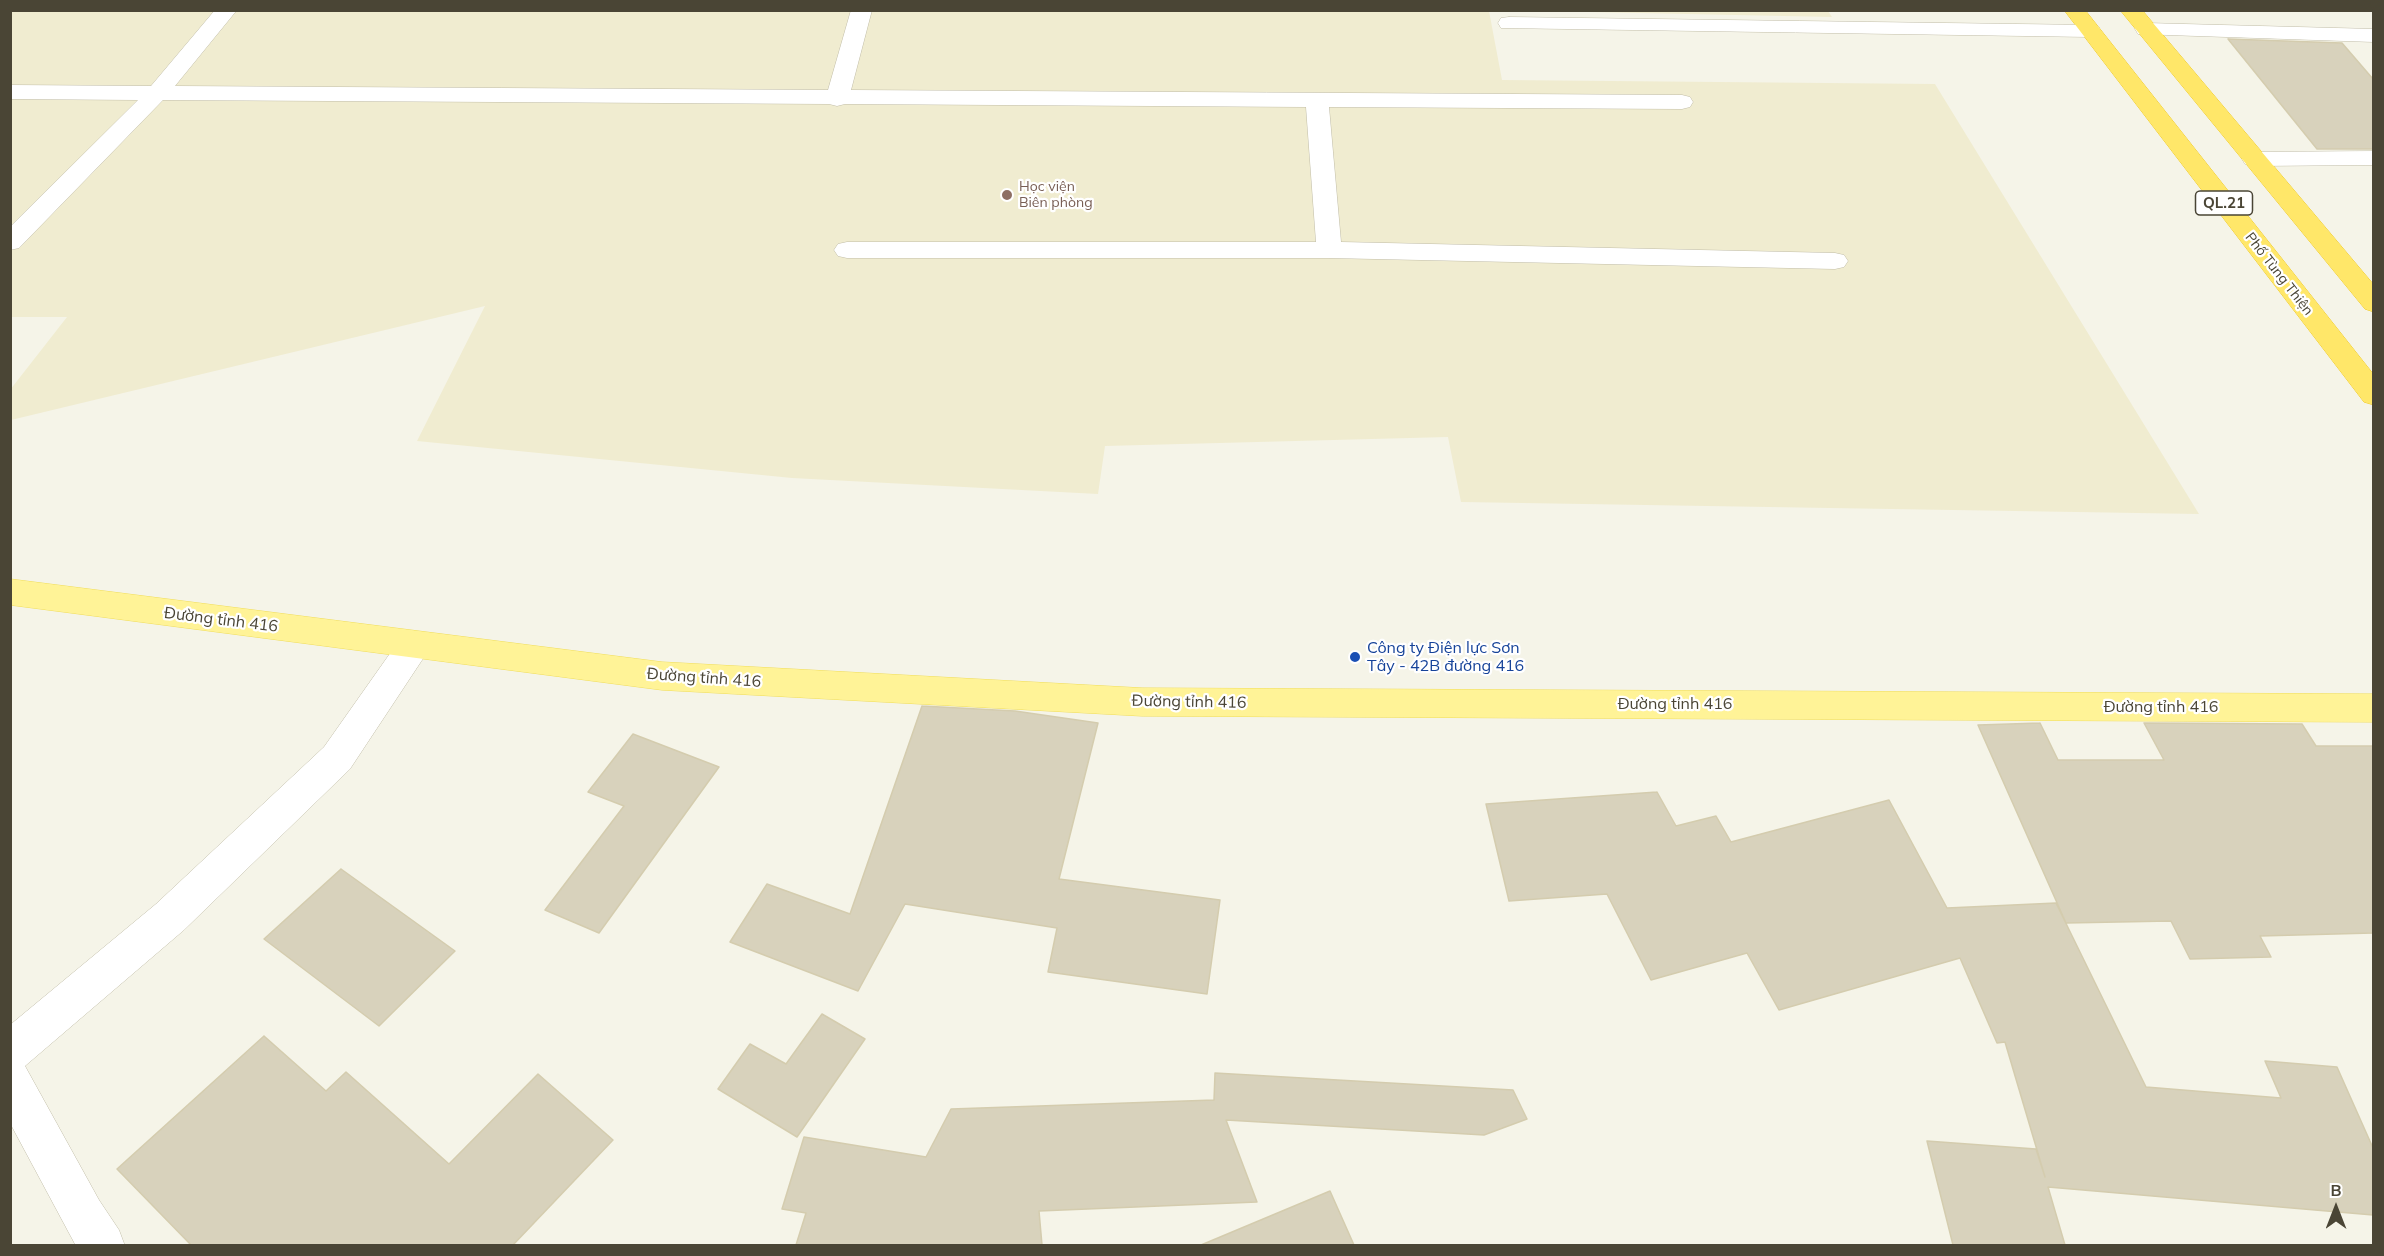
<!DOCTYPE html>
<meta charset="utf-8">
<style>
body{margin:0}
#map{position:relative;width:2384px;height:1256px;overflow:hidden;background:#f5f4e8;font-family:Mulish,sans-serif}
canvas{display:block}
.frame{position:absolute;inset:0;border:12px solid #4a4535;pointer-events:none}
.north{position:absolute;left:2306px;top:1178px;width:60px;height:60px;-webkit-text-stroke:4px #fff;paint-order:stroke;rotate:0deg;font-size:16px;font-weight:700;line-height:24px;text-align:center;color:#4a4535}
.north::after{content:'';display:block;margin:auto;width:21px;height:27px;background:#4a4535;clip-path:polygon(50% 0,100% 100%,50% 72%,0 100%)}
</style>
<div id="map">
<canvas width="2384" height="1256"></canvas>
<div class="frame"></div>
<div class="north">B</div>
</div>
<script>
const ctx = document.querySelector('canvas').getContext('2d');
ctx.lineJoin = 'round';
function paint(path, color) { ctx.fillStyle = color; ctx.fill(path, 'evenodd'); }
const shape = rows => new Path2D(rows.map(r => 'M' + r).join(''));
function strokePath(path, color, width, dash) { ctx.strokeStyle = color; ctx.lineWidth = width; ctx.lineCap = dash ? 'butt' : 'round'; ctx.setLineDash(dash || []); ctx.stroke(path); }
function drawText(font, color, halo, rows, align = 'center') {
  ctx.font = font + ' Mulish,sans-serif'; ctx.lineWidth = 4.5; ctx.setLineDash([]); ctx.textBaseline = 'middle'; ctx.strokeStyle = halo; ctx.fillStyle = color; for (const [text, x, y, turn = 0] of rows) {
    ctx.save(); ctx.translate(x, y); ctx.rotate((+turn || 0) * Math.PI / 180); ctx.textAlign = isNaN(turn) ? turn : align; if (halo) ctx.strokeText(text, 0, 0); ctx.fillText(text, 0, 0); ctx.restore();
  }
}
paint(shape([
 [11,11,1489,11,1502,80,1935,84,2199,514,1461,502,1448,437,1105,446,1098,494,792,478,417,441,485,306,11,420,10,390,67,317,11,317],
 [1828,11,1832,17,1542,11,1828,10]
]), '#f0ecd0');
const building = shape([
 [2228,39,2342,43,2373,79,2373,149,2317,149,2228,39],
 [922,706,1015,711,1098,723,1059,879,1220,900,1207,994,1048,972,1057,928,905,904,858,991,730,942,767,884,850,914,922,706],
 [2040,723,2058,760,2164,760,2144,723,2302,724,2316,746,2373,746,2373,933,2260,936,2271,957,2190,959,2171,921,2066,923,1978,725,2040,723],
 [633,734,719,767,599,933,545,910,624,806,588,792,633,734],
 [1657,792,1676,826,1716,816,1731,842,1889,800,1947,908,2056,903,2146,1087,2281,1098,2265,1061,2337,1067,2373,1148,2373,1215,2048,1187,2065,1245,1953,1245,1927,1141,2036,1149,2045,1177,2005,1042,1997,1043,1960,958,1779,1010,1747,953,1651,980,1607,894,1509,901,1486,804,1657,792],
 [341,869,455,951,379,1026,264,939,341,869],
 [822,1014,865,1039,797,1137,718,1089,750,1044,786,1064,822,1014],
 [264,1036,326,1091,346,1072,449,1164,538,1074,613,1140,513,1245,191,1245,117,1169,264,1036],
 [1215,1073,1513,1090,1527,1119,1484,1135,1226,1120,1257,1202,1039,1211,1042,1245,796,1245,806,1213,782,1209,804,1137,926,1157,951,1109,1214,1100,1215,1073],
 [1330,1191,1354,1245,1201,1245,1330,1191]
]);
paint(building, '#d8d2bc');
strokePath(building, '#d4ccae', 1.5);
const minor = shape([
 [215,10,237,10,175,86,828,90,851,10,872,10,851,90,1682,95,1690,97,1693,102,1690,107,1682,109,1329,107,1341,242,1835,253,1844,255,1848,261,1844,267,1835,269,1329,258,847,258,838,256,834,250,838,244,847,242,1316,242,1306,107,845,104,837,106,829,104,163,100,19,248,10,250,10,227,138,100,10,99,10,85,151,86,215,10],
 [1509,17,2090,25,2098,26,2101,31,2098,36,2090,37,1501,28,1498,23,1501,18,1509,17],
 [2146,23,2374,29,2374,42,2138,34,2135,29,2138,24,2146,23],
 [2374,151,2374,165,2254,166,2245,164,2242,159,2245,154,2254,152,2374,151],
 [415,632,427,635,432,645,350,769,184,930,25,1066,99,1200,119,1230,125,1246,76,1246,10,1123,10,1025,156,904,324,747,403,635,415,632]
]);
const major = shape([
 [10,579,662,662,1142,688,2374,694,2374,722,1142,716,662,690,10,605,10,579]
]);
const highway = shape([
 [2064,10,2085,10,2374,375,2374,405,2364,402,2064,10],
 [2120,10,2142,10,2374,285,2374,312,2365,309,2120,10]
]);
strokePath(minor, '#c2bea9', 1);
strokePath(major, '#f0dd5b', 1);
strokePath(highway, '#eec829', 1);
paint(minor, '#fff');
paint(major, '#fff397');
paint(highway, '#ffe769');
for (const [x, y, r, color] of [
 [1007,195,6,"#8d6e63"],
 [1355,657,6,"#1a4fb4"]
]) { const dot = new Path2D(); dot.arc(x, y, r, 0, 2 * Math.PI); ctx.fillStyle = color; ctx.fill(dot); strokePath(dot, '#fff', 2); }
drawText('14px', '#785e54', '#fff', [
 ["Học viện",1019,187],
 ["Biên phòng",1019,203]
], 'left');
drawText('14px', '#4a4535', '#fff', [
 ["Phố Tùng Thiện",2279,274,52]
]);
for (const [x, y, w] of [
 [2224,203,57]
]) { const box = new Path2D(); box.roundRect(x - w / 2, y - 12, w, 24, 4.5); ctx.fillStyle = '#fff'; ctx.fill(box); strokePath(box, '#4a4535', 1.5); }
drawText('bold 15px', '#4a4535', null, [
 ["QL.21",2224,203]
]);
drawText('16px', '#4a4535', '#fff', [
 ["Đường tỉnh 416",221,620,7],
 ["Đường tỉnh 416",704,678,4],
 ["Đường tỉnh 416",1189,702,1],
 ["Đường tỉnh 416",1675,704],
 ["Đường tỉnh 416",2161,707]
]);
drawText('16px', '#164399', '#fff', [
 ["Công ty Điện lực Sơn",1367,648],
 ["Tây - 42B đường 416",1367,666]
], 'left');
</script>
